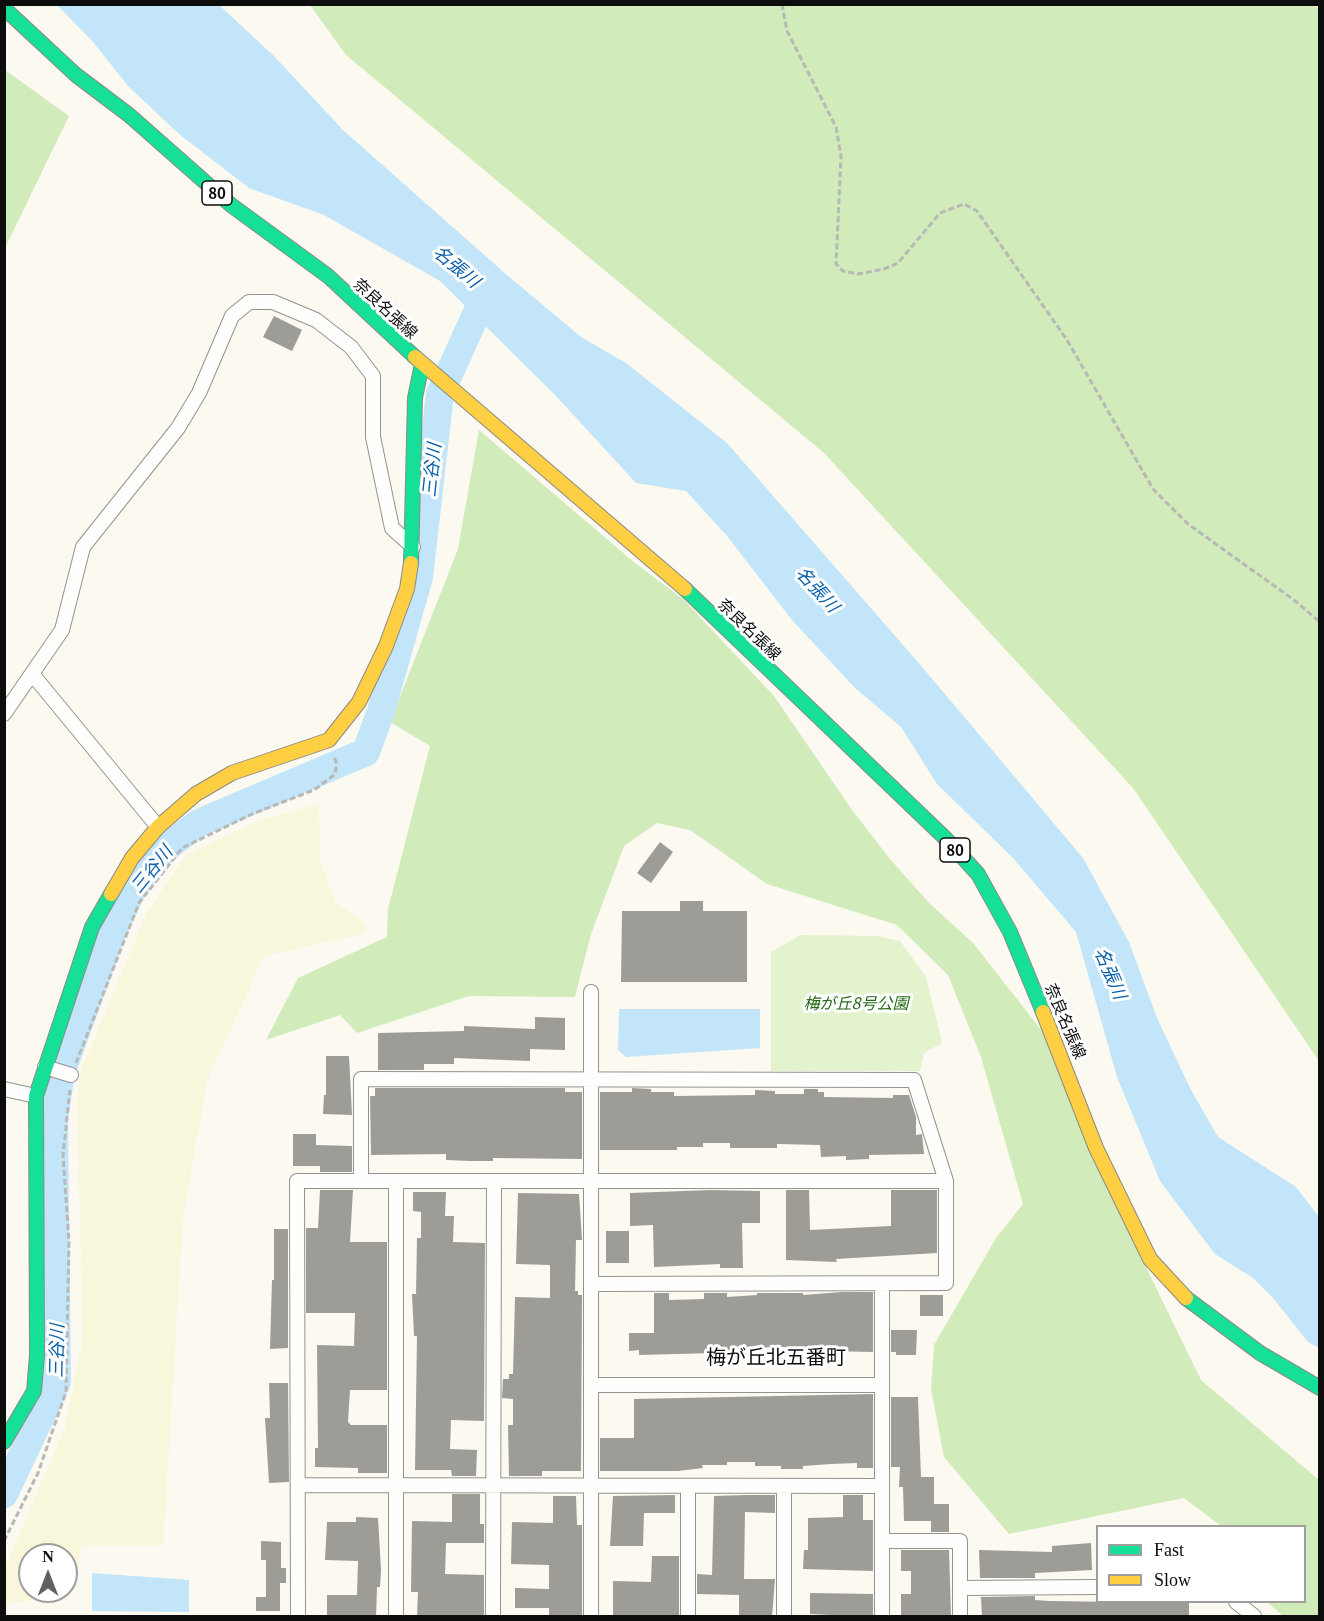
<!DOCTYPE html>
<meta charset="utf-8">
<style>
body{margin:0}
#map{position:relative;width:1324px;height:1621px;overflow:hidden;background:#fbf9f0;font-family:Georgia,serif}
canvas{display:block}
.frame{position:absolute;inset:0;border:6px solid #0d0d0d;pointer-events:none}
.legend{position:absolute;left:1096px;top:1525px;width:210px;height:78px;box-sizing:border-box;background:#fff;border:2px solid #9e9e9e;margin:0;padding:8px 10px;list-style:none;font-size:18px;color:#0d0d0d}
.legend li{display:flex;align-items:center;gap:12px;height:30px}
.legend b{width:30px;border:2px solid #9e9e9e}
.north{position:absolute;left:18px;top:1543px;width:60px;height:60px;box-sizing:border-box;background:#fff;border:2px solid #9e9e9e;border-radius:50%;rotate:0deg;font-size:16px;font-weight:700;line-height:24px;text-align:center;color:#0d0d0d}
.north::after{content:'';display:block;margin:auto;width:21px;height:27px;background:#60605c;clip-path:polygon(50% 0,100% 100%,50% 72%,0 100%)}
</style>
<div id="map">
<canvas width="1324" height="1621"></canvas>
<div class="frame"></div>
<ul class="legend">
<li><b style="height:8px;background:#16e098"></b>Fast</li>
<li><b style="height:8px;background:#ffcf43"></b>Slow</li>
</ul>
<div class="north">N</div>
</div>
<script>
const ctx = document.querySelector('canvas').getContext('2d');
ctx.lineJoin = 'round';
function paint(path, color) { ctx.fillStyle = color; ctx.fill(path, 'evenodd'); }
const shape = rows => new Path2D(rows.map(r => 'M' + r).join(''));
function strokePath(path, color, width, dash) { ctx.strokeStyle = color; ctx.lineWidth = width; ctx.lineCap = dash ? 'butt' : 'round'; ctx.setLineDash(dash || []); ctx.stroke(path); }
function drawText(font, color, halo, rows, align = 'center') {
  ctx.font = font + ' Georgia,"Noto Sans JP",serif'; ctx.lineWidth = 6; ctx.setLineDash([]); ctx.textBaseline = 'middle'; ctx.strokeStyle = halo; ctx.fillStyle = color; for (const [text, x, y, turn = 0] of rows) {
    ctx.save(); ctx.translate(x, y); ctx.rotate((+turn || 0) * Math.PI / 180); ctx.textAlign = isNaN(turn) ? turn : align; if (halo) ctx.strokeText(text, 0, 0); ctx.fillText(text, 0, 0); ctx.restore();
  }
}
paint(shape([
 [319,804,320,862,336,903,366,924,363,934,264,956,207,1081,183,1217,163,1545,81,1545,75,1590,5,1605,5,1567,65,1428,83,1337,77,1110,80,1073,146,914,186,855,259,820],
 [30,1555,66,1555,66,1591,30,1591]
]), '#f9f7db');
paint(shape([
 [801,935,877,936,900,941,926,977,942,1043,924,1053,920,1071,771,1071,771,952]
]), '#e3f3cd');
paint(shape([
 [310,5,1316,5,1320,13,1319,1061,1133,788,824,453,346,55],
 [5,70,69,116,5,248],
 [479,430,635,563,683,599,774,696,852,810,890,859,929,903,973,943,1046,1036,1123,1220,1201,1380,1319,1480,1319,1616,1283,1616,1267,1602,1304,1602,1304,1526,1221,1526,1184,1498,1009,1534,944,1457,931,1389,934,1345,996,1238,1023,1204,981,1057,948,975,897,925,767,884,690,830,657,823,624,846,591,934,575,997,469,996,357,1033,340,1015,266,1040,298,978,387,937,388,909,430,746,390,722,458,549]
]), '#d2ebbb');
paint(shape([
 [57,5,219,5,274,56,344,131,507,275,581,337,626,363,727,443,923,668,1083,858,1129,942,1157,1018,1191,1090,1218,1137,1296,1187,1319,1217,1319,1348,1308,1342,1273,1298,1253,1278,1215,1254,1160,1181,1117,1077,1076,932,1013,858,937,784,901,727,855,688,792,620,727,536,686,491,636,483,556,396,440,281,324,215,249,188,179,134,129,87,93,42],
 [619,1009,760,1009,760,1048,626,1057,618,1050],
 [92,1573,189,1580,189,1612,92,1611]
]), '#c3e5f9');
strokePath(shape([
 [4,1494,57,1382,54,1117,61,1073,111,936,134,886,164,849,199,823,366,752,381,711,419,577,440,394,487,290]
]), '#c3e5f9', 28);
paint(shape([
 [274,316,302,330,292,351,263,337],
 [660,842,673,852,651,883,637,873],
 [680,901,703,901,703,911,747,911,747,982,621,982,622,911,680,911],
 [535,1017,565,1018,565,1050,530,1049,530,1061,454,1058,454,1064,424,1064,424,1070,378,1070,378,1033,464,1031,464,1026,535,1029],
 [326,1056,349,1056,352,1115,323,1114,324,1095,326,1095],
 [375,1088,565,1088,565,1092,582,1092,582,1159,493,1158,493,1161,470,1161,446,1160,446,1154,371,1155,370,1096,375,1096],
 [632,1088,651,1089,651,1092,674,1092,674,1096,755,1095,755,1090,775,1091,775,1094,804,1094,804,1089,818,1089,818,1092,824,1092,824,1097,893,1098,893,1095,909,1095,916,1117,916,1135,922,1134,924,1154,869,1155,869,1159,846,1160,846,1156,821,1157,820,1145,777,1144,777,1148,730,1148,730,1143,703,1143,703,1147,677,1147,677,1150,600,1150,600,1092,632,1092],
 [293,1134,316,1134,316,1145,352,1146,352,1172,320,1172,320,1166,293,1166],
 [320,1190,353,1190,350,1242,387,1242,387,1390,350,1390,348,1422,351,1425,387,1425,387,1473,358,1473,358,1468,315,1467,315,1448,318,1448,317,1345,354,1346,355,1313,306,1313,306,1228,318,1228],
 [711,1190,760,1191,760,1223,742,1223,743,1268,720,1268,720,1264,654,1267,653,1225,630,1226,630,1193],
 [786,1190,809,1190,810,1230,891,1226,891,1190,937,1190,937,1253,836,1259,837,1262,786,1260],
 [413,1192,446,1192,445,1216,454,1216,453,1242,485,1243,484,1421,451,1420,450,1449,477,1450,476,1476,452,1476,451,1470,415,1470,417,1336,414,1336,412,1294,416,1294,417,1238,421,1238,421,1212,413,1211],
 [518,1193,579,1194,582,1240,576,1240,575,1291,578,1291,578,1295,582,1295,581,1471,542,1471,542,1476,509,1476,508,1425,513,1425,513,1399,502,1398,503,1379,509,1379,509,1374,513,1374,515,1297,550,1298,550,1265,516,1264],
 [274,1229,288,1229,288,1348,270,1349,272,1280,274,1280],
 [606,1231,629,1231,629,1263,606,1263],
 [842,1292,873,1292,873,1352,828,1351,828,1353,806,1353,806,1348,782,1347,753,1348,753,1352,639,1355,639,1350,629,1351,629,1333,654,1333,654,1293,669,1293,669,1300,704,1299,704,1293,727,1293,727,1297,757,1295,757,1293,803,1293,803,1295],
 [920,1295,943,1295,943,1316,920,1316],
 [891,1330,917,1330,916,1355,896,1355,896,1352,891,1352],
 [269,1383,288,1383,289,1482,269,1483,265,1418,270,1418],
 [873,1394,873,1468,857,1468,857,1463,831,1464,803,1466,803,1469,781,1469,781,1466,755,1466,755,1462,727,1462,727,1465,702,1465,703,1468,678,1471,600,1471,600,1438,634,1438,634,1399],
 [891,1397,918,1397,921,1477,934,1477,934,1504,949,1504,949,1532,931,1532,931,1521,904,1521,903,1487,899,1487,900,1467,891,1467],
 [452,1494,480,1494,480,1524,484,1524,484,1543,446,1543,445,1574,484,1575,484,1617,417,1617,418,1592,411,1592,412,1521,452,1522],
 [675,1495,675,1513,644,1513,643,1546,610,1546,613,1496],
 [746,1495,775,1495,775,1513,745,1512,744,1579,775,1579,772,1617,739,1617,739,1595,697,1594,697,1574,712,1575,714,1496],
 [843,1495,863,1495,863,1520,873,1520,873,1571,803,1569,804,1550,808,1550,808,1518,843,1517],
 [553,1496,576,1496,577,1525,582,1525,582,1617,549,1617,549,1608,515,1608,515,1588,549,1589,549,1565,511,1564,512,1522,553,1523],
 [356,1517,378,1518,381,1570,380,1587,377,1587,376,1617,327,1615,327,1595,357,1595,358,1561,325,1560,327,1522,356,1522],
 [261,1541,281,1542,281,1568,286,1568,286,1583,280,1583,280,1611,256,1611,256,1597,266,1597,266,1560,261,1560],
 [1091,1543,1092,1570,1035,1573,1035,1578,980,1578,979,1550,1052,1552,1052,1546],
 [901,1550,949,1550,951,1617,901,1617,901,1594,911,1594,911,1571,901,1571],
 [652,1556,679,1556,679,1617,613,1617,613,1581,651,1582],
 [810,1593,873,1594,873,1617,810,1614],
 [1035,1596,1035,1600,1049,1601,1189,1603,1189,1617,982,1617,981,1597]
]), '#9e9c96');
const street = shape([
 [33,675,158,827],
 [4,714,62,630,83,547,178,428,199,393,232,316,249,302,273,302,316,320,351,347,373,376,373,437,392,528,413,547],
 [45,1067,71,1075],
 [4,1089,36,1096],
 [361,1181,361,1079,914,1080,946,1181,946,1283,591,1284],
 [396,1181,396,1616],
 [591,1385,881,1385],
 [298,1485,882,1486],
 [688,1487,688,1616],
 [882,1541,960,1541,960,1616],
 [960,1588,1098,1587],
 [1236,1602,1254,1616],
 [298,1616,297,1181,946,1181],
 [493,1616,494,1181],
 [591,1616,591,992],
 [784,1616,784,1486],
 [882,1616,882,1284]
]);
const fast = shape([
 [4,8,76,75,129,115,231,205,328,276,415,357],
 [411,563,415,398,422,364],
 [685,589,944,837,978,874,1010,932,1043,1012],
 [1186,1298,1260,1353,1320,1388],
 [4,1442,34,1391,37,1355,36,1096,92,927,111,894]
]);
const slow = shape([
 [415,357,685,589],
 [111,894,132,858,158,827,196,794,232,773,329,740,359,702,386,646,407,589,411,563],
 [1043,1012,1096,1148,1150,1259,1186,1298]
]);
strokePath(street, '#94938f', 16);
strokePath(fast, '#8b8a86', 16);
strokePath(slow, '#8b8a86', 16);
strokePath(shape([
 [782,4,787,31,836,127,841,156,836,264,843,271,858,274,884,269,898,263,940,213,964,204,977,211,1067,340,1153,489,1188,524,1294,600,1320,622],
 [76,1063,139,903,182,848,252,814,314,790,334,775,337,765,334,756],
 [4,1541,38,1473,66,1392,69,1242,63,1155,70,1090]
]), '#b8b8b6', 3, [6, 3]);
strokePath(street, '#fefefd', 14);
strokePath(fast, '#16e098', 14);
strokePath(slow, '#ffcf43', 14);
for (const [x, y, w] of [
 [217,193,30],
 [955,850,30]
]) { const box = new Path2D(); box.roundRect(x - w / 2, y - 12, w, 24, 4.5); ctx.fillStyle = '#fff'; ctx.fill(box); strokePath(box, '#0d0d0d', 1.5); }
drawText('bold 15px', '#0d0d0d', null, [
 ["80",217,193],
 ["80",955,850]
]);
drawText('16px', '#0d0d0d', '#fff', [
 ["奈良名張線",386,308,43],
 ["奈良名張線",750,629,44],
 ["奈良名張線",1066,1021,67]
]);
drawText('italic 16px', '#256b16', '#fff', [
 ["梅が丘8号公園",856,1003]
]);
drawText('italic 18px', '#0960ac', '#fff', [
 ["名張川",457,266,40],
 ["三谷川",431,470,-84],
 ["名張川",818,589,48],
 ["三谷川",151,869,-51],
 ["名張川",1111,973,67],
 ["三谷川",56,1351,-89]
]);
drawText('20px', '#0d0d0d', '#fff', [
 ["梅が丘北五番町",776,1356]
]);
</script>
